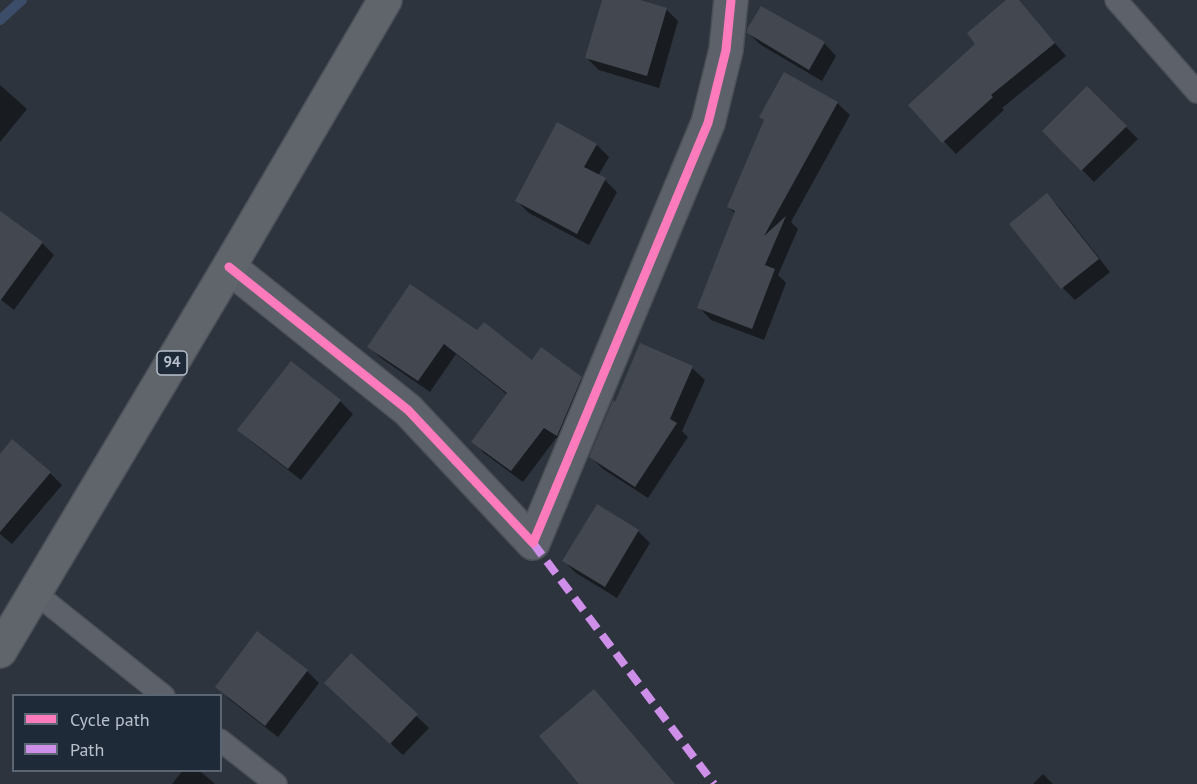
<!DOCTYPE html>
<style>
body{margin:0}
#map{position:relative;width:1197px;height:784px;overflow:hidden;background:#2d343d;font-family:"PT Sans",sans-serif}
canvas{display:block}
.legend{position:absolute;left:12px;top:694px;width:210px;height:78px;box-sizing:border-box;background:#1f2a38;border:2px solid #5c6673;margin:0;padding:8px 10px;list-style:none;font-size:18px;color:#b8c0cc}
.legend li{display:flex;align-items:center;gap:12px;height:30px}
.legend b{width:30px;border:2px solid #5c6673}
</style>
<div id="map">
<canvas width="1197" height="784"></canvas>
<ul class="legend">
<li><b style="height:8px;background:#fd7abc"></b>Cycle path</li>
<li><b style="height:8px;background:#ce8fe9"></b>Path</li>
</ul>
</div>
<script>
const ctx = document.querySelector('canvas').getContext('2d');
ctx.lineJoin = 'round';
function paint(path, color) { ctx.fillStyle = color; ctx.fill(path, 'evenodd'); }
const shape = rows => new Path2D(rows.map(r => 'M' + r).join(''));
function strokePath(path, color, width, dash) { ctx.strokeStyle = color; ctx.lineWidth = width; ctx.lineCap = dash ? 'butt' : 'round'; ctx.setLineDash(dash || []); ctx.stroke(path); }
function drawText(font, color, halo, rows, align = 'center') {
  ctx.font = font + ' "PT Sans",sans-serif'; ctx.lineWidth = 6; ctx.setLineDash([]); ctx.textBaseline = 'middle'; ctx.strokeStyle = halo; ctx.fillStyle = color; for (const [text, x, y, turn = 0] of rows) {
    ctx.save(); ctx.translate(x, y); ctx.rotate((+turn || 0) * Math.PI / 180); ctx.textAlign = isNaN(turn) ? turn : align; if (halo) ctx.strokeText(text, 0, 0); ctx.fillText(text, 0, 0); ctx.restore();
  }
}
paint(shape([
 [604,0,635,0,666,9,678,21,659,88,599,70,587,58],
 [1009,0,1018,0,1066,56,1002,108,1004,110,956,154,910,105,977,44],
 [748,33,824,43,836,56,822,81,761,45],
 [785,74,837,103,850,115,791,222,798,229,778,275,786,283,764,340,711,320,699,307,736,214,728,207,765,121,760,117],
 [0,85,27,109,0,142],
 [1087,88,1138,139,1094,182,1044,131],
 [597,145,609,157,598,176,605,180,617,192,589,245,529,213,516,200],
 [1047,195,1059,207,1110,272,1075,300,1063,288],
 [0,213,42,243,54,255,14,310,0,299],
 [478,332,532,362,581,378,593,390,569,446,556,438,523,482,484,453,473,441,508,395,456,354,430,392,381,358,369,347],
 [291,363,340,401,353,414,301,480,252,442,239,430],
 [692,368,705,380,682,431,688,437,648,498,603,469,591,457],
 [0,456,50,473,62,485,12,544,0,534],
 [638,531,650,543,617,598,576,573,564,561],
 [351,655,429,728,403,755,338,695],
 [307,671,319,683,278,737,229,699,217,686],
 [183,770,199,770,215,784,172,784],
 [1043,774,1053,784,1033,784]
]), '#0007');
strokePath(shape([
 [0,20,22,0]
]), '#3b4d68', 10);
paint(shape([
 [602,0,640,0,667,8,647,76,585,58],
 [1006,0,1019,0,1055,43,991,95,993,97,942,143,908,105,975,44,967,33],
 [761,6,825,42,809,70,747,33,747,29],
 [784,72,838,102,764,236,786,216,765,265,775,269,752,329,697,308,735,211,727,207,764,120,759,117],
 [1087,86,1127,126,1081,171,1042,131],
 [557,122,597,144,584,167,606,178,577,234,515,201],
 [1047,193,1099,259,1061,289,1009,224],
 [0,211,43,242,0,301],
 [410,284,477,330,484,322,532,360,541,347,582,377,557,436,544,428,511,471,471,442,507,393,444,344,418,381,367,347],
 [640,343,693,366,670,419,677,423,635,487,589,457,613,400,615,402],
 [291,361,341,400,288,469,237,430],
 [12,439,51,472,0,532,0,454],
 [597,504,639,530,605,587,562,561],
 [257,631,308,670,265,726,215,687],
 [351,653,418,714,390,744,324,683],
 [594,689,675,784,579,784,539,736]
]), '#434850');
const service = shape([
 [1116,0,1197,92],
 [34,592,164,696],
 [220,740,276,784]
]);
const minor = shape([
 [229,267,408,410,533,543,708,123,726,50,731,0]
]);
const primary = shape([
 [0,651,229,267,385,0]
]);
strokePath(service, '#4b5057', 24);
strokePath(minor, '#4b5057', 36);
strokePath(primary, '#4b5059', 36);
strokePath(service, '#5d626a', 21);
strokePath(minor, '#5d626a', 33);
strokePath(primary, '#60656b', 33);
strokePath(shape([
 [533,543,714,784]
]), '#ce8fe9', 8, [15, 8]);
strokePath(shape([
 [229,267,408,410,533,543,708,123,726,50,731,0]
]), '#fd7abc', 9);
for (const [x, y, w] of [
 [172,363,30]
]) { const box = new Path2D(); box.roundRect(x - w / 2, y - 12, w, 24, 4.5); ctx.fillStyle = '#1f2a38'; ctx.fill(box); strokePath(box, '#b8c0cc', 1.5); }
drawText('bold 15px', '#b8c0cc', null, [
 ["94",172,363]
]);
</script>
